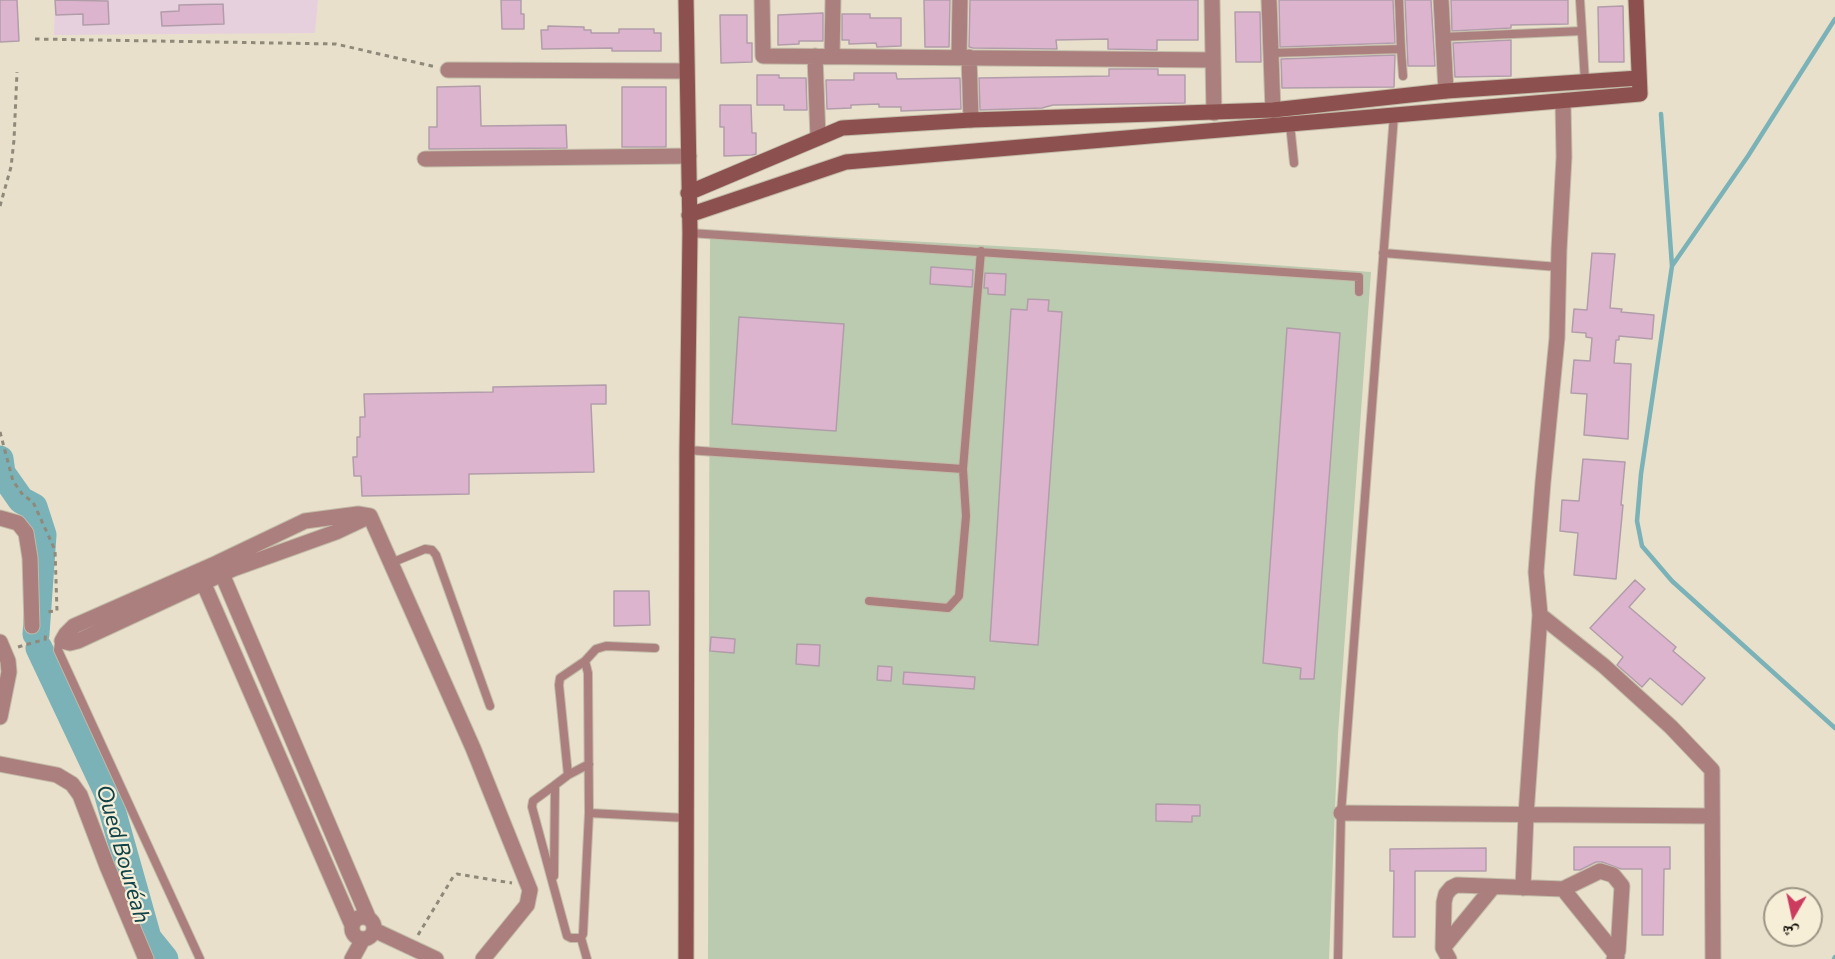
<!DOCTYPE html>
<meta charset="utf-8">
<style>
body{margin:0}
#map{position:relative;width:1835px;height:959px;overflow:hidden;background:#e9e0cb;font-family:Commissioner,"Noto Naskh Arabic",sans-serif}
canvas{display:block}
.north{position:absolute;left:1763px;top:887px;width:60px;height:60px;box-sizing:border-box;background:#f7eed8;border:2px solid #9c9585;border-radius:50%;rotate:189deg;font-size:16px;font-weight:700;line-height:24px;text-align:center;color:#131009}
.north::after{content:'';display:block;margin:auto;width:21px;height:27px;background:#cc3c5f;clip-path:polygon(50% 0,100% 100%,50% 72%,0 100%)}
</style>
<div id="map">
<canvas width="1835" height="959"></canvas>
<div class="north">ش</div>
</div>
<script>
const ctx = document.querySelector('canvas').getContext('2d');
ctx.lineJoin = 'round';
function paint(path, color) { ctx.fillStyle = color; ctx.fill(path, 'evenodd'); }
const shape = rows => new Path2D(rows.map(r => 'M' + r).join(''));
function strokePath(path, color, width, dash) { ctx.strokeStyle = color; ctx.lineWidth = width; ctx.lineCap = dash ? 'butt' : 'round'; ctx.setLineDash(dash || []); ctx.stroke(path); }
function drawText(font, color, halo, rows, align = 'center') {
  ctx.font = font + ' Commissioner,sans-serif'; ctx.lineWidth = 4.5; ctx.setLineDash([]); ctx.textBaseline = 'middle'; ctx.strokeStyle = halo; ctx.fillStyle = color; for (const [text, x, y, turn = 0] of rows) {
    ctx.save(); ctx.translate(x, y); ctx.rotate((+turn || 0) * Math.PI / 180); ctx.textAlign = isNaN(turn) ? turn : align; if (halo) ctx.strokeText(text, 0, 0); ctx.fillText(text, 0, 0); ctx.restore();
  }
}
paint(shape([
 [55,0,318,0,315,33,54,35]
]), '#e6d0dd');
paint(shape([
 [710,230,1052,249,1371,272,1338,734,1329,959,708,959]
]), '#bacbaf');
strokePath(shape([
 [1835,19,1748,156,1672,266,1641,474,1637,521,1642,546,1672,581,1835,728],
 [1661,114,1672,266],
 [1834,959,1835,957]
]), '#7ab2b8', 4.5);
strokePath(shape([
 [0,459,2,473,21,500,34,507,43,535,36,634],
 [39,648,107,792,148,938,165,959]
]), '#7ab2b8', 27);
const building = shape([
 [0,0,17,0,19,41,0,42,0,0],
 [55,0,108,1,109,24,83,25,83,14,56,15,55,0],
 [501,0,521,0,521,14,524,14,524,29,502,29,501,0],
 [924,0,950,0,949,47,925,47,924,0],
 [970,0,1198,0,1198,40,1157,40,1157,50,1108,49,1108,39,1056,40,1057,49,973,48,969,47,970,0],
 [1279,0,1393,0,1395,43,1280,47,1279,0],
 [1405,0,1431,0,1435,66,1408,66,1405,0],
 [1451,0,1568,0,1568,24,1511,25,1511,28,1452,31,1451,0],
 [223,4,224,24,162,26,161,12,179,11,179,5,223,4],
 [1623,6,1624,62,1599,62,1598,7,1623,6],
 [1235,12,1260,12,1261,62,1236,62,1235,12],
 [823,13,823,41,799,41,799,44,778,45,778,15,823,13],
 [842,14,870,14,870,18,901,18,901,46,877,47,876,43,849,44,849,40,842,40,842,14],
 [720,15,747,15,747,43,752,43,752,62,721,63,720,15],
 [548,26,584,27,584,30,591,30,591,33,619,33,619,29,654,29,654,33,661,33,661,51,612,51,612,48,542,49,541,30,548,30,548,26],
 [1511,40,1511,76,1455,77,1453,43,1511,40],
 [1395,55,1394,87,1282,88,1281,59,1395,55],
 [1109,69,1158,69,1158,75,1185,75,1185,103,1053,105,1042,108,980,110,979,78,1109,76,1109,69],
 [854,73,896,73,897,79,960,78,961,109,901,111,901,107,879,107,879,104,851,105,851,108,827,109,826,80,854,80,854,73],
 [757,75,779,75,779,78,806,78,807,110,784,110,784,105,757,105,757,75],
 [480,86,481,126,566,125,567,148,429,149,429,127,437,127,437,87,480,86],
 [622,87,666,87,666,147,622,147,622,87],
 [720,105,751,105,752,133,756,133,756,154,752,155,724,156,724,127,720,127,720,105],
 [1592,253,1615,254,1610,308,1622,309,1621,312,1654,315,1652,339,1619,336,1619,340,1616,340,1614,363,1631,364,1628,439,1584,435,1587,394,1571,393,1574,360,1590,361,1592,338,1586,337,1586,333,1572,332,1574,309,1587,310,1592,253],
 [931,267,973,270,972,287,930,284,931,267],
 [985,273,1006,274,1005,295,988,294,988,288,984,288,985,273],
 [1028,299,1049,300,1048,311,1062,312,1038,645,990,641,1011,309,1027,310,1028,299],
 [739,317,844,324,836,431,732,424,739,317],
 [1287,328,1340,333,1314,679,1300,679,1301,668,1263,663,1287,328],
 [606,385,606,404,591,404,594,472,469,474,469,494,362,496,361,476,354,476,353,457,357,457,357,437,360,437,360,417,365,417,364,394,493,392,493,387,606,385],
 [1583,459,1625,462,1621,505,1623,505,1616,579,1574,575,1578,533,1560,531,1562,500,1579,501,1583,459],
 [1635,580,1645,589,1629,607,1676,647,1673,651,1705,678,1682,705,1650,678,1642,687,1617,665,1623,657,1590,628,1635,580],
 [614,591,649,591,650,625,614,626,614,591],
 [711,637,735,639,734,653,710,651,711,637],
 [797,644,820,645,819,666,796,664,797,644],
 [878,666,892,667,891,681,877,680,878,666],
 [904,672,975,677,974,689,903,684,904,672],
 [1156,804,1200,805,1200,816,1192,816,1192,822,1156,821,1156,804],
 [1574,847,1670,847,1670,869,1664,869,1663,935,1642,935,1642,869,1621,869,1602,862,1596,862,1580,870,1574,870,1574,847],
 [1486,848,1486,871,1415,871,1415,937,1393,937,1394,871,1390,871,1390,849,1486,848]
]);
paint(building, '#ddb4ce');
strokePath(building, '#b19daa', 1.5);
const lane = shape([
 [1580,0,1585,82],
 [1443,37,1582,31],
 [1401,49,1403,76],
 [1271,53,1401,49,1399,0],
 [1290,124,1294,163],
 [690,233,1359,277,1359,292],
 [1383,253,1558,267],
 [687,450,963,469,981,251],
 [391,563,425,549,432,550,436,555,490,706],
 [869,601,948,608,959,596,966,516,963,469],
 [62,641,59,644,58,650,200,959],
 [585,661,596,649,606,646,655,648],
 [568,775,559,685,560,678,585,661,588,673,589,813,583,934,581,938,587,959],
 [589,813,686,818],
 [554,876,555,785],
 [581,938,571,938,567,936,532,807,533,801,555,785,568,775,589,764],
 [1338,959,1341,813,1394,115]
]);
const street = shape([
 [762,0,763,56,1213,60],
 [1212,0,1214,113],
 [1269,0,1273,110],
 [1441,0,1446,91],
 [815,56,818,138],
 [832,56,833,0],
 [959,57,960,0],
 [969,57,971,120],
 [448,70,686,71],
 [1563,102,1564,157,1559,250,1557,338,1543,482,1536,572,1540,615,1604,666,1671,727,1712,770,1713,959],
 [425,159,689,156],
 [358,514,370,516,336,532,233,569,78,641,70,643,62,641,66,634,74,626,217,563,305,521,358,514],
 [370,516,473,748,530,890,527,905,483,959],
 [0,518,18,523,26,533,30,558,32,626],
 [219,567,368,917],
 [199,573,352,925],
 [0,642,8,661,9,672,0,717],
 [0,764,57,775,72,784,80,795,107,866,146,959],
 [1341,813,1712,816],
 [1523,888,1526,815,1540,615],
 [1563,889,1617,956],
 '352 928a11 11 0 1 1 22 0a11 11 0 1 1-22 0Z',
 [374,930,436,959],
 [1443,948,1493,887],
 [352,959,363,939],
 [1449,959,1443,948,1444,902,1446,894,1451,888,1457,885,1563,889,1600,871,1613,875,1622,886,1618,951,1614,959]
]);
const secondary = shape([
 [686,0,690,233,687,450,686,959],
 [688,193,842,128,971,120,1273,110,1446,91,1639,78],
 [689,215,846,162,1640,94,1636,0]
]);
strokePath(lane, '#c2bba8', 10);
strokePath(street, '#c2bba8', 17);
strokePath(secondary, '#c2bba8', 17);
strokePath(shape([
 [35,39,336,44,436,67],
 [0,206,11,167,14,140,17,72],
 [0,432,13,481,23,495,33,502,55,550,57,611,46,612],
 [45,640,46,631],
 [18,647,46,639],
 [418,935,453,877,457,874,512,883]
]), '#8f897a', 3, [4.5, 4.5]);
strokePath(lane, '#aa7f7d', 8);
strokePath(street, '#aa7f7d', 15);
strokePath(secondary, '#8c504f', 15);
drawText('italic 22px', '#0f4348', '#f7eed8', [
 ["Oued Bouréah",123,854,74]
]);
</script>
